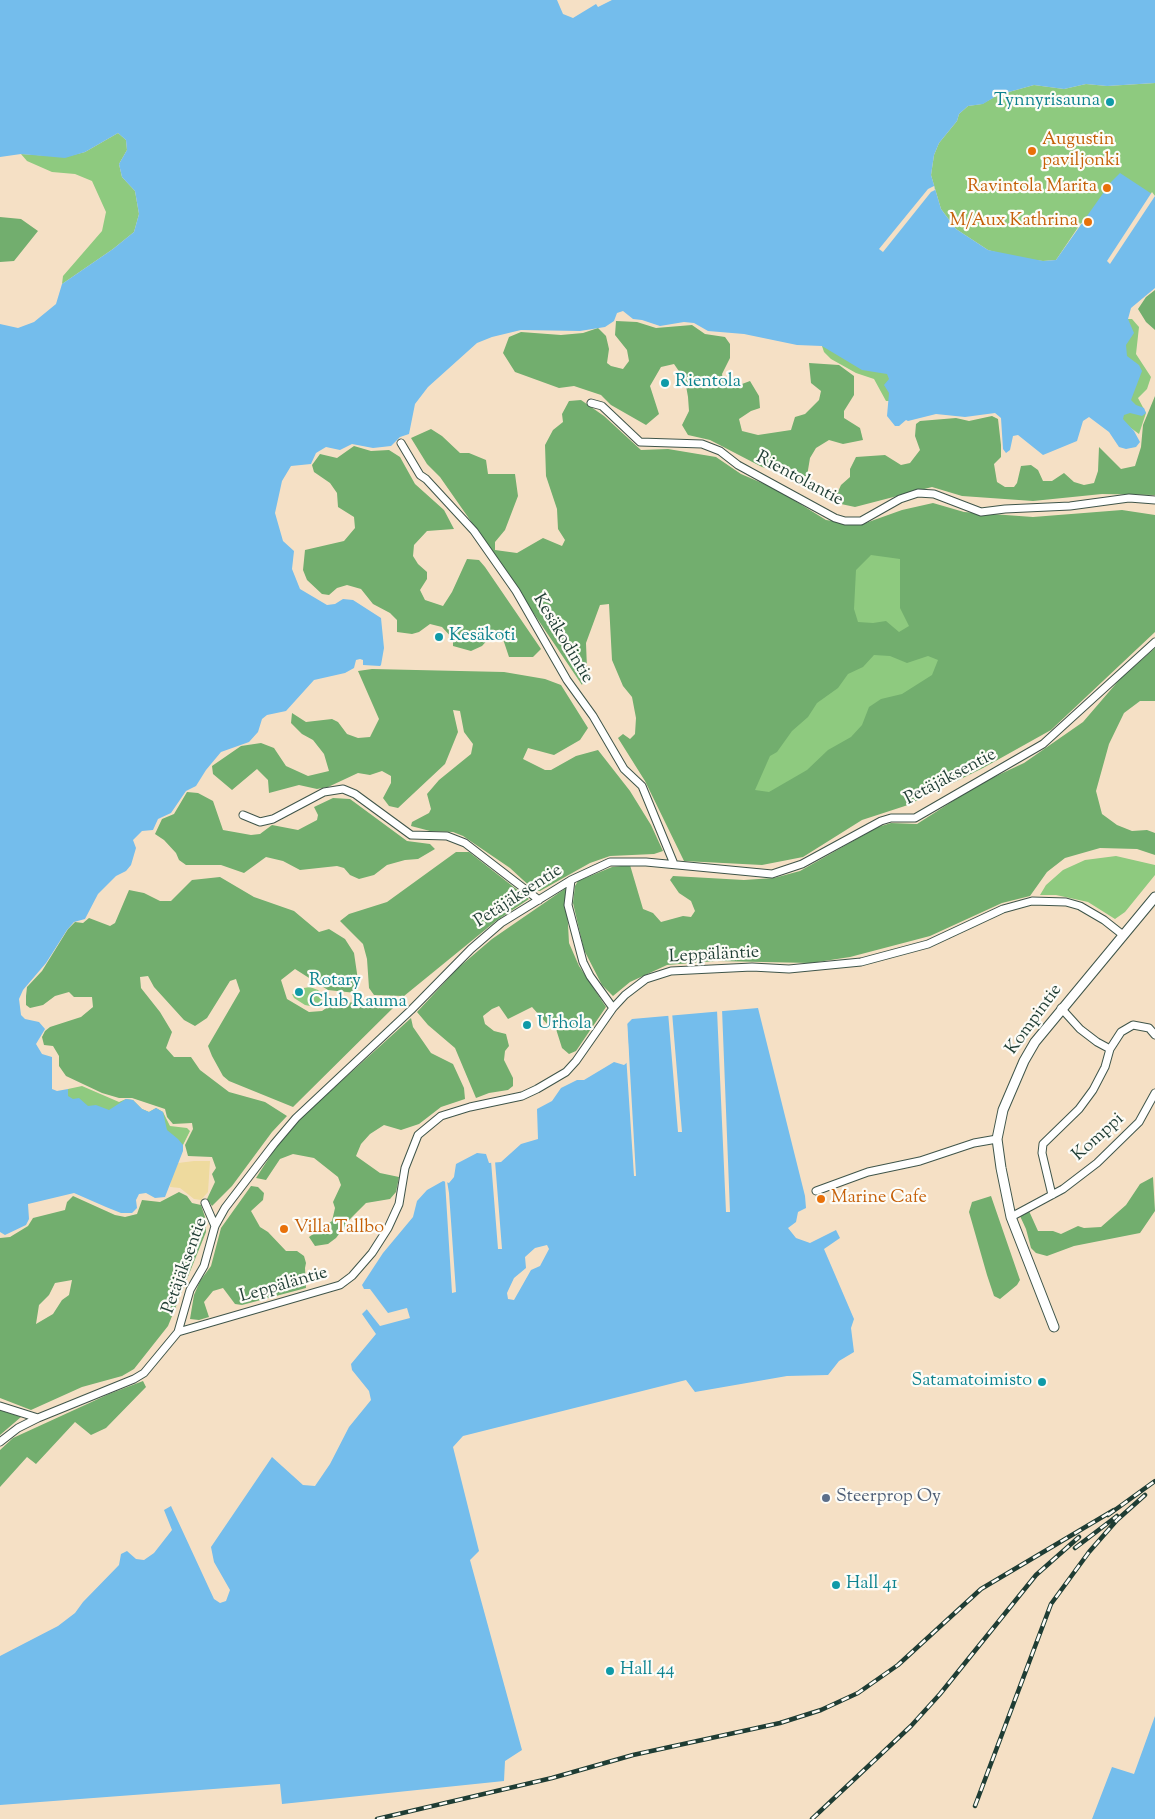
<!DOCTYPE html>
<meta charset="utf-8">
<style>
body{margin:0}
canvas{display:block;background:#f5e0c5}
</style>
<canvas width="1155" height="1819"></canvas>
<script>
const ctx = document.querySelector('canvas').getContext('2d');
ctx.lineJoin = 'round';
function paint(path, color) { ctx.fillStyle = color; ctx.fill(path, 'evenodd'); }
const shape = rows => new Path2D(rows.map(r => 'M' + r).join(''));
function strokePath(path, color, width, dash) { ctx.strokeStyle = color; ctx.lineWidth = width; ctx.lineCap = dash ? 'butt' : 'round'; ctx.setLineDash(dash || []); ctx.stroke(path); }
function drawText(font, color, halo, rows, align = 'center') {
  ctx.font = font + ' "Sorts Mill Goudy",serif'; ctx.lineWidth = 4.5; ctx.setLineDash([]); ctx.textBaseline = 'middle'; ctx.strokeStyle = halo; ctx.fillStyle = color; for (const [text, x, y, turn = 0] of rows) {
    ctx.save(); ctx.translate(x, y); ctx.rotate((+turn || 0) * Math.PI / 180); ctx.textAlign = isNaN(turn) ? turn : align; if (halo) ctx.strokeText(text, 0, 0); ctx.fillText(text, 0, 0); ctx.restore();
  }
}
paint(shape([
 [1155,83,1155,196,1081,223,1056,260,1043,261,1016,258,988,250,956,229,941,209,931,175,934,155,939,143,957,121,959,114,968,106,982,104,998,95,1034,85,1064,89,1086,84,1107,86],
 [118,133,126,140,127,150,119,164,122,177,135,191,139,214,134,232,113,249,62,284,63,276,102,231,106,212,92,181,75,174,52,172,27,161,21,154,65,157,85,152],
 [1128,319,1132,319,1139,327,1136,354,1151,377,1147,389,1138,398,1146,413,1139,434,1112,414],
 [833,344,882,363,891,378,890,401,886,401,874,379,856,373,831,359,824,352,822,346],
 [902,543,958,671,811,779,747,800,842,611,862,544],
 [1116,856,1155,865,1155,875,1125,912,1115,919,1088,902,1056,895,1040,895,1046,885,1063,870,1085,860],
 [310,987,318,990,322,995,323,1005,320,1008,305,1005,294,998,292,994,300,995,304,988],
 [82,1086,119,1102,126,1099,133,1100,142,1109,149,1112,156,1108,163,1112,170,1126,187,1128,190,1131,183,1145,183,1151,64,1098,68,1089]
]), '#8eca7f');
paint(shape([
 [0,217,21,219,38,231,14,261,0,262],
 [1155,290,1155,330,1146,322,1138,309,1146,297],
 [616,321,637,322,656,328,692,325,705,334,725,337,730,344,730,358,722,374,724,383,734,387,750,381,759,396,760,408,751,411,739,419,742,431,758,435,791,430,795,417,805,414,819,400,821,391,811,383,809,363,839,365,854,376,854,395,844,411,844,418,860,428,863,440,843,444,829,440,816,448,810,458,807,476,797,477,762,467,710,440,688,435,682,425,689,411,688,397,685,380,674,364,661,367,650,386,659,414,646,425,611,405,601,395,574,386,559,388,515,372,503,353,509,337,521,332,561,335,583,333,598,328,606,336,609,349,607,363,611,366,623,369,629,361,627,350,615,335],
 [1155,396,1155,495,1102,494,1033,501,962,496,932,487,855,507,841,504,836,496,841,485,850,477,850,469,856,457,885,455,901,465,910,463,920,450,915,436,916,424,920,421,956,418,969,421,992,416,998,419,1001,445,1001,457,994,464,997,482,1005,487,1014,487,1017,483,1021,466,1031,465,1038,470,1043,481,1052,481,1064,473,1074,482,1084,485,1094,483,1098,471,1099,447,1121,469,1135,466,1141,447,1143,425],
 [581,400,604,416,641,450,668,449,716,457,741,474,776,489,826,520,860,525,902,510,933,503,964,512,1033,517,1122,510,1155,515,1155,632,1051,730,983,768,908,805,862,820,803,857,762,865,684,861,645,781,618,738,623,734,630,739,635,734,636,718,632,697,623,686,612,660,609,604,600,605,586,643,587,669,582,685,491,550,440,477,427,464,411,438,431,429,442,436,460,453,469,453,486,460,488,474,515,474,518,496,505,530,495,542,495,550,517,553,543,538,562,546,565,540,558,529,557,509,546,476,545,445,553,430,563,422,562,414,569,401],
 [871,555,900,559,900,608,909,626,899,632,886,621,873,623,858,622,854,609,856,570],
 [874,655,890,656,907,663,928,656,938,660,932,675,902,694,881,699,869,707,862,725,851,737,828,750,807,770,769,792,755,790,770,756,777,752,792,731,808,717,817,703,838,688,848,674,863,667],
 [354,446,371,451,389,450,400,457,415,484,444,510,454,529,427,531,414,545,413,556,418,564,427,572,427,579,420,590,425,600,443,606,452,592,467,559,479,560,485,567,541,649,533,657,509,657,503,639,491,636,482,646,471,651,453,646,453,639,442,627,430,624,419,632,412,634,397,632,397,620,390,613,373,604,361,589,347,585,337,588,329,595,322,594,307,580,303,570,305,550,344,541,355,528,354,517,338,507,337,493,330,483,314,472,312,465,320,454,337,458],
 [1155,648,1155,701,1140,701,1124,713,1109,744,1096,791,1102,814,1117,825,1132,831,1147,830,1155,833,1155,855,1137,849,1100,848,1065,858,1047,872,1030,896,1002,903,930,936,850,957,811,963,716,961,667,965,630,982,613,996,602,985,584,950,573,903,575,886,578,881,612,867,630,865,643,909,653,913,661,922,683,916,691,917,695,911,691,901,679,893,670,880,673,876,744,880,774,878,800,871,878,827,891,823,917,824,981,783,1024,763,1083,722,1120,679],
 [372,669,504,672,545,679,561,685,588,728,580,740,554,755,528,748,523,759,545,770,551,770,576,756,598,750,630,791,651,825,663,851,654,854,610,856,590,863,540,891,535,891,510,868,463,836,453,832,430,831,411,826,412,822,429,813,431,809,427,794,439,780,471,754,473,744,464,732,460,711,453,710,458,732,445,764,398,808,389,806,383,798,391,783,391,776,382,771,370,775,358,773,328,787,317,789,299,785,269,793,268,780,257,769,232,790,213,774,212,766,241,746,261,743,274,748,286,766,308,776,329,771,324,754,313,740,302,734,291,723,292,713,306,722,332,719,338,722,347,734,358,738,370,737,379,719,358,671],
 [187,792,198,793,213,801,223,830,251,835,260,834,272,825,298,830,317,820,318,815,314,807,333,798,350,799,407,841,430,844,435,849,418,859,405,860,387,865,374,875,359,879,350,875,344,868,337,866,300,870,283,861,266,857,244,873,221,865,186,865,179,860,176,853,164,840,155,834,162,819,174,814],
 [456,852,469,852,529,899,496,921,404,996,374,995,369,988,367,959,363,944,340,921,349,914,387,902],
 [220,877,254,897,294,911,319,932,329,929,345,939,354,953,359,987,356,993,328,990,295,969,281,980,287,999,309,1012,322,1011,332,1004,344,1002,395,1006,293,1107,229,1081,223,1076,212,1056,208,1046,240,991,236,979,230,981,207,1018,195,1026,184,1020,154,987,148,976,140,977,141,988,160,1012,172,1032,166,1048,174,1057,191,1057,200,1070,229,1092,265,1102,287,1116,272,1132,232,1186,212,1206,207,1199,215,1182,212,1174,216,1168,212,1157,188,1156,185,1145,193,1129,192,1123,173,1124,167,1117,165,1109,132,1098,119,1098,102,1093,66,1076,59,1066,59,1056,53,1046,44,1045,42,1037,45,1031,50,1027,81,1017,93,1007,92,997,74,997,69,992,55,996,43,1005,30,1008,26,1005,26,996,27,987,42,971,68,929,75,922,83,923,89,918,110,926,115,923,129,890,144,893,160,901,171,901,192,880],
 [566,888,569,943,579,966,606,1007,576,1051,569,1054,562,1048,556,1029,548,1025,532,1007,508,1019,499,1006,492,1009,483,1016,485,1024,494,1031,506,1034,509,1046,505,1051,504,1060,513,1078,513,1086,508,1090,489,1093,476,1098,455,1048,428,1025,417,1012,458,968,492,939],
 [411,1018,413,1027,431,1053,453,1064,464,1088,465,1099,441,1107,419,1124,401,1130,384,1125,370,1134,361,1144,356,1156,380,1173,399,1177,396,1192,390,1199,366,1203,351,1218,336,1238,328,1244,315,1246,309,1237,332,1221,335,1208,333,1202,341,1185,338,1177,314,1158,293,1154,280,1159,266,1180,256,1178,278,1144,304,1115],
 [1153,1177,1155,1211,1140,1233,1074,1246,1047,1256,1036,1253,1031,1248,1026,1229,1020,1216,1029,1211,1038,1231,1053,1231,1061,1234,1078,1226,1084,1228,1101,1227,1126,1205,1140,1184],
 [251,1186,258,1187,264,1193,263,1200,251,1211,260,1227,268,1232,286,1251,297,1251,304,1256,306,1263,305,1268,306,1288,242,1305,235,1304,223,1288,213,1291,204,1302,209,1317,199,1320,190,1319,194,1295,200,1281,211,1266,221,1228],
 [179,1192,187,1196,192,1203,201,1205,205,1217,206,1232,168,1326,134,1369,122,1376,82,1387,31,1410,0,1398,0,1238,10,1237,28,1226,33,1218,65,1210,67,1202,73,1196,115,1215,125,1217,137,1214,142,1200,160,1202],
 [72,1280,69,1295,62,1300,53,1314,36,1324,39,1305,49,1295,55,1283],
 [991,1196,1020,1280,1017,1285,1000,1299,994,1296,987,1275,969,1212,972,1202],
 [143,1381,146,1387,106,1428,91,1435,75,1422,36,1464,27,1457,0,1487,0,1450,13,1438,109,1394],
 [0,1410,21,1417,0,1435]
]), '#72ae6e');
paint(shape([
 [194,1161,210,1161,208,1192,201,1200,194,1199,180,1188,170,1187,171,1178,178,1163]
]), '#eeda9e');
paint(shape([
 [0,0,557,0,563,14,573,18,596,4,598,7,612,0,1155,0,1155,83,1107,86,1086,84,1064,89,1034,85,998,95,983,104,968,106,959,114,957,121,939,143,934,155,931,175,941,209,956,229,988,250,1043,261,1056,260,1111,182,1120,173,1155,196,1155,288,1131,308,1128,319,1134,333,1126,345,1127,356,1139,365,1142,371,1131,400,1136,405,1144,408,1146,413,1142,416,1130,413,1124,415,1123,419,1134,431,1140,442,1136,447,1126,449,1119,447,1109,432,1089,417,1083,421,1077,441,1043,455,1018,435,1013,436,1010,450,1006,453,1003,449,1001,418,995,413,965,417,936,414,908,421,906,420,899,426,895,426,887,416,889,393,884,385,889,379,887,374,862,370,822,346,797,345,744,334,708,331,694,323,684,322,660,326,642,320,633,319,623,311,617,313,614,321,605,327,580,331,521,330,492,337,477,343,428,387,415,404,409,434,400,437,391,446,373,448,352,444,340,450,326,447,316,453,311,464,291,466,282,481,275,513,283,541,294,551,292,569,300,589,327,605,335,604,343,599,353,600,381,618,384,648,381,665,380,666,363,665,363,660,360,659,356,660,354,668,345,673,314,680,286,711,267,715,262,719,258,732,249,742,221,752,206,770,196,786,186,791,171,813,158,819,153,830,142,831,133,840,136,848,131,865,126,871,116,876,98,894,85,919,74,922,67,930,46,963,23,990,19,999,21,1015,25,1019,39,1022,45,1029,36,1044,42,1054,52,1057,52,1089,57,1091,68,1089,68,1096,73,1099,79,1098,88,1106,96,1105,109,1110,126,1099,133,1100,142,1109,149,1112,156,1108,163,1112,167,1130,178,1139,183,1145,183,1151,165,1197,155,1198,146,1193,139,1194,136,1200,137,1208,132,1213,121,1213,106,1207,74,1193,28,1204,29,1219,26,1225,5,1235,0,1232,0,324,18,328,34,322,56,304,62,284,113,249,134,232,139,214,135,191,122,177,119,164,127,150,126,140,118,133,85,152,65,158,21,154,0,157],
 [758,1008,805,1196,806,1208,798,1212,796,1222,788,1228,796,1238,810,1243,836,1230,840,1238,824,1249,854,1319,851,1328,854,1352,839,1361,828,1375,787,1376,695,1392,686,1380,463,1436,453,1447,479,1551,470,1560,522,1750,505,1761,504,1781,282,1804,280,1784,0,1805,0,1656,58,1626,75,1613,83,1602,119,1565,121,1554,127,1551,136,1559,144,1560,154,1553,172,1530,164,1510,171,1506,214,1599,220,1603,226,1601,230,1590,214,1562,211,1547,270,1460,272,1457,303,1485,315,1486,330,1464,349,1427,371,1400,369,1391,352,1370,351,1364,376,1334,362,1314,368,1308,370,1289,364,1289,362,1285,383,1253,413,1217,417,1201,427,1190,443,1181,449,1183,454,1177,456,1164,477,1153,486,1154,489,1163,501,1162,521,1144,538,1139,537,1109,552,1101,561,1088,577,1080,584,1080,614,1062,624,1065,629,1061,627,1024,632,1019],
 [547,1245,549,1249,540,1266,531,1270,514,1300,508,1299,507,1293,514,1278,526,1268,525,1257,535,1248],
 [1155,1716,1155,1819,1092,1819,1112,1767,1134,1774]
]), '#74bdec');
paint(shape([
 [934,186,935,190,931,192,883,252,879,249,928,189],
 [1152,192,1155,196,1110,264,1107,261],
 [722,1009,730,1212,726,1212,717,1010],
 [668,1012,672,1012,682,1132,678,1132],
 [627,1019,636,1176,634,1176,624,1024],
 [491,1161,495,1161,502,1249,498,1249],
 [445,1181,447,1181,449,1193,456,1292,452,1293],
 [370,1289,388,1313,407,1308,410,1318,380,1326,365,1307,365,1296]
]), '#f5e0c5');
const minor = shape([
 [591,403,602,406,640,442,702,444,720,451,738,465,835,518,845,521,861,521,900,499,918,493,934,494,981,512,1005,509,1070,506,1129,498,1155,500],
 [401,443,420,475,426,479,474,531,516,591,567,680,593,716,624,769,642,786,674,864],
 [243,815,260,822,273,819,324,792,343,789,355,794,411,835,447,836,465,843,539,900],
 [571,880,568,905,583,962,590,976,613,1008],
 [1061,1008,1080,1029,1097,1042,1110,1049],
 [816,1191,868,1172,920,1161,974,1143,997,1139],
 [1052,1195,1042,1153,1043,1144,1079,1109,1093,1090,1105,1067,1110,1049,1121,1032,1133,1025,1149,1028,1155,1035],
 [205,1203,215,1226],
 [1011,1217,1063,1189,1097,1163,1139,1122,1155,1093],
 [178,1332,340,1285,352,1276,372,1253,388,1228,399,1204,405,1168,418,1135,441,1116,470,1107,522,1096,537,1089,566,1072,576,1061,613,1008,625,995,646,979,671,971,752,967,789,969,861,962,928,944,1003,909,1032,901,1066,902,1080,906,1104,920,1123,935],
 [0,1406,38,1418],
 [0,1442,18,1428,38,1418,134,1379,144,1373,178,1332,190,1290,204,1266,215,1226,225,1208,274,1144,296,1118,411,1010,471,949,501,923,571,880,610,862,646,862,772,874,802,864,881,821,891,818,915,818,1043,744,1155,642]
]);
const tertiary = shape([
 [1054,1327,1011,1217,1001,1168,997,1139,1003,1110,1024,1061,1035,1042,1155,897]
]);
strokePath(minor, '#3f554a', 9);
strokePath(tertiary, '#3f554a', 11);
strokePath(minor, '#fff', 7);
strokePath(tertiary, '#fff', 9);
const rail = shape([
 [1108,1515,1155,1481],
 [1075,1548,1117,1516],
 [975,1806,1051,1604,1089,1552,1117,1520,1145,1495],
 [377,1819,552,1778,633,1755,780,1723,821,1710,858,1693,898,1665,981,1589,1114,1510],
 [812,1819,911,1726,940,1694,1036,1575,1079,1537]
]);
strokePath(rail, '#1f3d34', 4.5);
strokePath(rail, '#fdfcf7', 2.5, [8]);
for (const [x, y, r, color] of [
 [1110,102,5,"#0f9aa8"],
 [1032,151,5,"#e8710a"],
 [1107,188,5,"#e8710a"],
 [1088,222,5,"#e8710a"],
 [665,383,5,"#0f9aa8"],
 [439,637,5,"#0f9aa8"],
 [299,992,5,"#0f9aa8"],
 [527,1025,5,"#0f9aa8"],
 [821,1199,5,"#e8710a"],
 [284,1229,5,"#e8710a"],
 [1042,1382,5,"#0f9aa8"],
 [826,1498,5,"#5c6f8a"],
 [836,1585,5,"#0f9aa8"],
 [610,1671,5,"#0f9aa8"]
]) { const dot = new Path2D(); dot.arc(x, y, r, 0, 2 * Math.PI); ctx.fillStyle = color; ctx.fill(dot); strokePath(dot, '#fdfcf7', 2); }
drawText('18px', '#0d838f', '#fdfcf7', [
 ["Tynnyrisauna",1100,102,"right"],
 ["Rientola",675,383],
 ["Kesäkoti",449,637],
 ["Rotary",309,982],
 ["Club Rauma",309,1003],
 ["Urhola",537,1025],
 ["Satamatoimisto",1032,1382,"right"],
 ["Hall 41",846,1585],
 ["Hall 44",620,1671]
], 'left');
drawText('18px', '#c56008', '#fdfcf7', [
 ["Augustin",1042,141],
 ["paviljonki",1042,162],
 ["Ravintola Marita",1097,188,"right"],
 ["M/Aux Kathrina",1078,222,"right"],
 ["Marine Cafe",831,1199],
 ["Villa Tallbo",294,1229]
], 'left');
drawText('18px', '#1f3d34', '#fdfcf7', [
 ["Rientolantie",799,480,28],
 ["Kesäkodintie",562,639,59],
 ["Petäjäksentie",951,778,-28],
 ["Petäjäksentie",519,897,-33],
 ["Leppäläntie",714,956,-3],
 ["Kompintie",1035,1020,-54],
 ["Komppi",1099,1138,-42],
 ["Petäjäksentie",186,1266,-70],
 ["Leppäläntie",284,1286,-16]
]);
drawText('18px', '#4e5e75', '#fdfcf7', [
 ["Steerprop Oy",836,1498]
], 'left');
</script>
